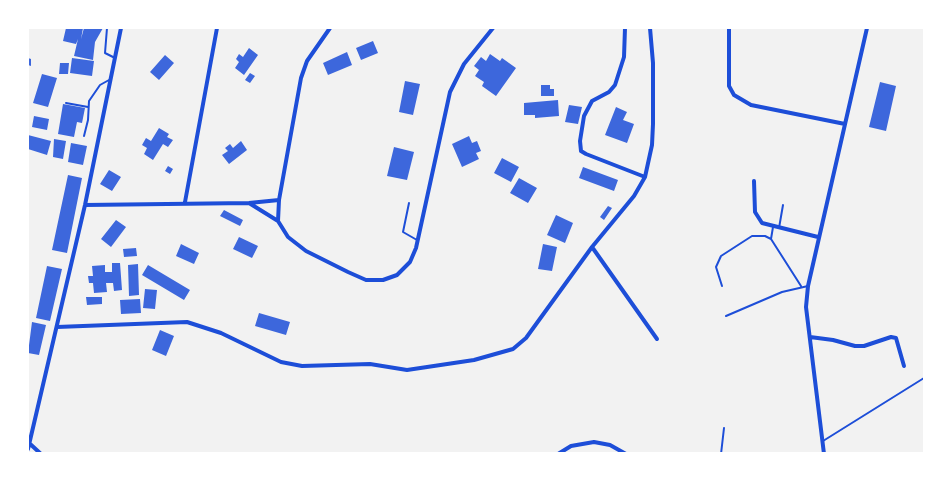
<!DOCTYPE html>
<style>
body{margin:0}
#map{position:relative;width:952px;height:481px;overflow:hidden;background:#f2f2f2;font-family:"Playfair Display",serif}
canvas{display:block}
.frame{position:absolute;inset:0;border:29px solid #fff;pointer-events:none}
</style>
<div id="map">
<canvas width="952" height="481"></canvas>
<div class="frame"></div>
</div>
<script>
const ctx = document.querySelector('canvas').getContext('2d');
ctx.lineJoin = 'round';
function paint(path, color) { ctx.fillStyle = color; ctx.fill(path, 'evenodd'); }
const shape = rows => new Path2D(rows.map(r => 'M' + r).join(''));
function strokePath(path, color, width, dash) { ctx.strokeStyle = color; ctx.lineWidth = width; ctx.lineCap = dash ? 'butt' : 'round'; ctx.setLineDash(dash || []); ctx.stroke(path); }
paint(shape([
 [66,28,83,28,81,39,84,28,103,28,95,42,93,60,74,56,78,39,76,44,63,41],
 [373,41,378,53,361,60,356,48],
 [249,48,258,55,244,75,235,68,239,62,236,59,239,54,243,57],
 [347,52,352,65,328,75,323,63],
 [490,54,500,61,502,58,516,68,496,96,482,86,484,82,475,76,479,70,474,66,481,57,486,61],
 [165,55,174,63,159,80,150,72],
 [28,58,31,59,31,66,28,65],
 [72,58,94,61,92,76,70,73],
 [60,63,69,63,68,74,59,74],
 [250,73,255,76,250,83,245,80],
 [42,74,57,78,48,107,33,103],
 [405,81,420,84,413,115,399,112],
 [880,82,896,86,886,131,869,127],
 [541,85,550,85,550,89,554,89,554,96,541,96],
 [558,100,559,116,535,118,535,115,524,115,524,103],
 [63,104,85,108,82,123,77,122,74,137,58,134],
 [569,105,582,107,578,124,565,122],
 [616,107,627,112,623,120,634,124,627,143,605,135],
 [34,116,49,119,47,130,32,127],
 [159,128,169,134,167,137,173,140,168,147,163,144,153,160,144,154,147,148,142,145,146,138,151,141],
 [28,135,51,141,47,155,28,149],
 [469,136,472,143,477,141,481,151,476,153,479,159,462,167,452,144],
 [54,139,66,141,63,159,53,157],
 [241,141,247,150,229,164,222,155,228,151,225,148,230,144,233,148],
 [71,143,87,146,83,165,68,162],
 [394,147,414,152,407,180,387,176],
 [502,158,519,167,511,182,494,173],
 [168,166,173,169,170,174,165,171],
 [583,167,618,180,614,191,579,178],
 [109,170,121,177,112,191,100,184],
 [68,175,82,178,67,253,52,250],
 [519,178,537,188,528,203,510,193],
 [608,206,612,208,604,220,600,217],
 [224,210,243,220,240,226,220,216],
 [556,215,573,223,565,243,547,235],
 [116,220,126,227,111,247,101,239],
 [239,237,258,246,252,258,233,249],
 [181,244,199,253,194,264,176,256],
 [543,244,557,247,552,271,538,269],
 [136,248,137,256,124,257,123,249],
 [112,263,120,263,122,290,114,291,113,283,106,283,107,292,94,293,93,283,89,283,88,276,93,276,92,266,105,265,105,272,112,272],
 [138,264,139,295,129,296,128,265],
 [148,265,190,290,184,300,142,275],
 [47,266,62,269,50,321,36,318],
 [145,289,157,290,155,309,143,308],
 [86,297,102,297,102,304,87,305],
 [140,299,141,313,121,314,120,300],
 [259,313,290,322,286,335,255,326],
 [32,322,46,325,39,355,28,353],
 [160,330,174,336,166,356,152,350]
]), '#3d67dc');
strokePath(shape([
 [107,28,105,53,115,58],
 [66,103,88,107],
 [84,136,88,120,89,101,100,85,109,80],
 [409,203,403,232,417,240],
 [773,227,771,239,801,286],
 [779,228,783,205],
 [722,286,716,267,721,256,752,236,765,236,771,239],
 [726,316,782,292,808,286],
 [823,441,924,378],
 [721,454,724,428]
]), '#1d4ed8', 2);
strokePath(shape([
 [625,28,624,57,615,85,609,92,592,101,584,116,580,141,581,151,586,154,645,177],
 [729,28,729,86,734,95,751,105,845,124],
 [754,181,755,212,762,223,818,237],
 [185,202,217,28],
 [249,203,278,221,288,237,306,251,348,272,366,280,383,280,397,275,410,262,416,248,450,92,464,64,493,28],
 [85,205,249,203,279,200],
 [278,221,279,200,301,78,307,61,330,28],
 [592,247,657,339],
 [57,327,187,322,221,333,281,362,302,366,370,364,407,370,474,360,513,349,526,338,592,247,634,196,645,177,652,145,653,124,653,63,650,28],
 [810,337,833,340,855,346,864,346,891,337,896,338,904,366],
 [28,442,41,454],
 [28,449,85,205,121,28],
 [558,454,571,446,594,442,610,445,626,454],
 [824,454,806,307,808,286,867,28]
]), '#1d4ed8', 4);
</script>
